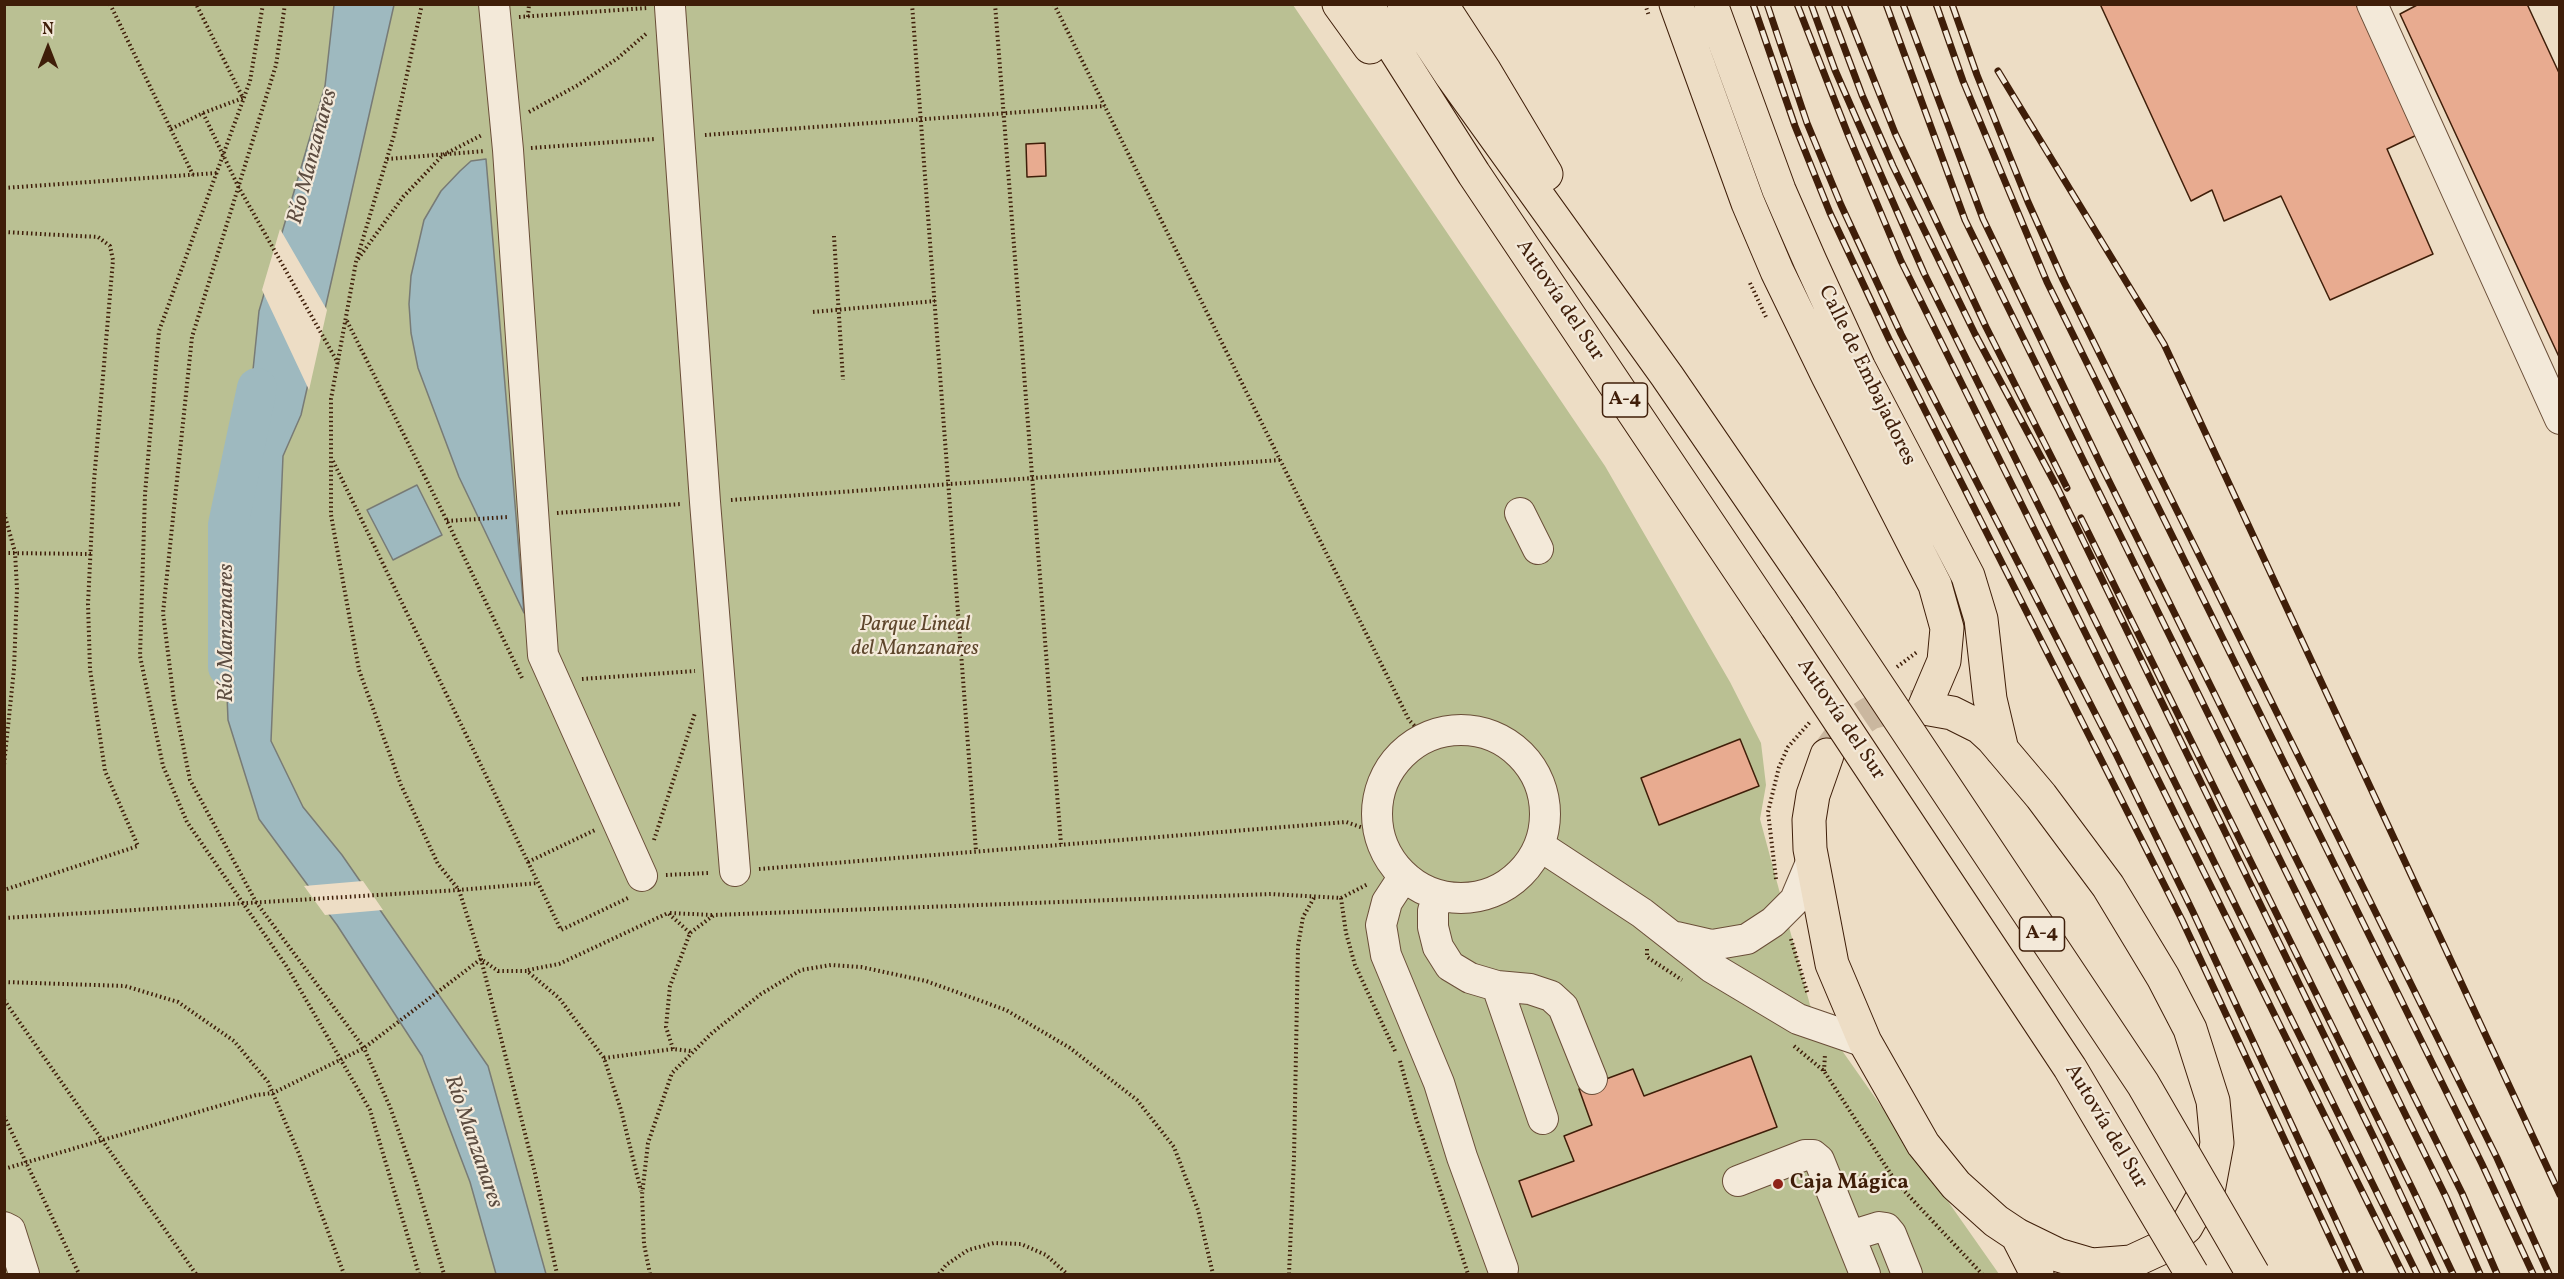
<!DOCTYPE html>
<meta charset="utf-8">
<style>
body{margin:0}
#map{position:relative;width:2564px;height:1279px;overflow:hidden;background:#edddc5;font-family:Vollkorn,serif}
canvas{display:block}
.frame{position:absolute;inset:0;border:6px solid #3f1e09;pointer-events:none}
.north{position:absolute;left:18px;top:18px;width:60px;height:60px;-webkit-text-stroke:4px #f3e9d9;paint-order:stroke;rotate:0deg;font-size:16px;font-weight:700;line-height:24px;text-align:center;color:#3f1e09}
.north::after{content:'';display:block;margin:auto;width:21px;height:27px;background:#3f1e09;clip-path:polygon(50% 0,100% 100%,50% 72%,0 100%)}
</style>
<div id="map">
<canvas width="2564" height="1279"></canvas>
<div class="frame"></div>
<div class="north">N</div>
</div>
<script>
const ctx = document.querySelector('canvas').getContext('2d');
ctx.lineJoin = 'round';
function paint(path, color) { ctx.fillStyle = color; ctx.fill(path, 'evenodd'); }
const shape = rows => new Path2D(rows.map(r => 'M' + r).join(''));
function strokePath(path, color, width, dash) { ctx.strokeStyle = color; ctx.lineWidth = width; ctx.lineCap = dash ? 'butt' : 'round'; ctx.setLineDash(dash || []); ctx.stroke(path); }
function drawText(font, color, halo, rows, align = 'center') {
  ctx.font = font + ' Vollkorn,serif'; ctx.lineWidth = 4.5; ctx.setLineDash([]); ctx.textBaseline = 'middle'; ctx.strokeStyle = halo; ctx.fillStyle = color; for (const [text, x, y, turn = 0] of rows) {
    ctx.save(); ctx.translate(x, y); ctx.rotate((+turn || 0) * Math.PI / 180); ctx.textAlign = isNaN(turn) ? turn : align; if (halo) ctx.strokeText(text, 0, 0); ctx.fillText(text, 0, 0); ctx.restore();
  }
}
paint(shape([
 [5,4,1293,5,1605,466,1730,682,1761,743,1766,785,1760,819,1810,1005,1999,1274,5,1274]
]), '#bac093');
const water = shape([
 [334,5,394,5,301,415,283,456,271,741,303,807,342,855,488,1066,546,1274,496,1274,470,1182,422,1056,337,925,259,819,228,720,225,645,259,311,325,86,334,5],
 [486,159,516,516,524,613,459,477,418,368,411,333,409,304,411,276,424,220,441,191,460,171,471,161,486,159],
 [417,485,442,535,393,560,367,510,417,485]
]);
paint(water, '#9eb9bf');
strokePath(water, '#787b76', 1.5);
paint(shape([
 [280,229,327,310,309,390,262,290],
 [363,881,383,910,325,915,304,886]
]), '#edddc5');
strokePath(shape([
 [228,667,228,525,257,388]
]), '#9eb9bf', 40);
const building = shape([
 [2100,4,2356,4,2419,134,2387,149,2433,254,2330,300,2281,196,2224,221,2212,190,2191,201,2100,4],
 [2419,4,2527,4,2560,75,2560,359,2400,14,2419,4],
 [1045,143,1046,176,1027,177,1026,144,1045,143],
 [1740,739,1759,786,1659,825,1641,778,1740,739],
 [1751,1056,1777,1127,1532,1217,1519,1181,1574,1161,1564,1136,1592,1125,1579,1089,1633,1069,1644,1096,1751,1056]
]);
paint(building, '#e8ab90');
strokePath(building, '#3f1e09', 1.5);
strokePath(shape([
 [1829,752,1845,730,1870,713,1896,706,1919,707]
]), '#cab79f', 33, [33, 16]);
const minor = shape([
 [494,4,508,150,543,655,642,876],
 [2372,4,2560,419],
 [670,7,705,502,735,871],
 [1520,513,1538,549],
 '1377 814a84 84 0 1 1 168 0a84 84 0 1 1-168 0Z',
 [1540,846,1642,913,1711,967,1798,1019,1865,1042],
 [1404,876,1387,902,1381,925,1386,955,1439,1083,1462,1157,1503,1269],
 [1438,895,1433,911,1433,927,1438,947,1450,966,1470,978,1497,986,1530,989,1551,996,1563,1007,1592,1079],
 [1677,937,1712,945,1747,939,1773,922,1795,900,1812,860],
 [1497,986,1543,1119],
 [1738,1181,1805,1155,1813,1155,1819,1160,1865,1274],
 [4,1227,10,1230,24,1274],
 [1850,1236,1879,1227,1886,1228,1891,1234,1907,1274]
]);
const major = shape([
 [1676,4,1748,203,1777,271,1828,376,1935,585,1947,628,1944,661,1924,708,1952,713,1980,727,1992,738,2041,796,2108,886,2163,977,2190,1029,2213,1101,2217,1143,2209,1186,2186,1227,2159,1249,2131,1262,2092,1265,2058,1255,2017,1235,1996,1221,1956,1185,1923,1144,1865,1042,1832,964,1810,849,1809,820,1813,795,1827,755],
 [1711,4,1779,190,1810,261,1859,368,1968,576,1981,619,1990,699,2002,750],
 [2017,1235,2037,1274]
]);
const highway = shape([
 [1339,4,1370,47],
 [1366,4,1474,174,1777,626],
 [1404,4,1451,75,1667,376,1821,601],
 [1441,4,1484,70,1546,174]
]);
strokePath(minor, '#6a4e38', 32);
strokePath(major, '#3f1e09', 35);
strokePath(highway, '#3f1e09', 35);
strokePath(shape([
 [110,4,193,175],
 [263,4,250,81,159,331,145,494,140,656,163,766,187,822,287,967,370,1110,419,1274],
 [285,4,276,65,192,337,163,613,174,701,190,780,256,902,364,1048,390,1107,414,1175,444,1274],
 [422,4,394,135,356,262,331,399,331,515,359,670,401,785,438,864,459,890,481,959,535,1173,557,1274],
 [912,4,976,851],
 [995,4,1061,844],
 [1054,4,1409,720,1425,737],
 [1645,4,1649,16],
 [519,17,647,8],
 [528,17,529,4],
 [529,112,578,85,618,58,647,33],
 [203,113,238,186,338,363],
 [171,129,203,113,243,98,196,4],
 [705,135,1105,106],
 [531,148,655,139],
 [387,159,485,151],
 [4,188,217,173],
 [4,232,98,237,110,246,113,260,94,481,88,604,90,669,105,771,138,846,4,890],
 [834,236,843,380],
 [358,259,403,197,443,155,482,135],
 [1750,283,1766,317],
 [813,312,935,301],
 [347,321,447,521,522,678],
 [333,461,561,930,628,898],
 [731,500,1280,460],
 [4,513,15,552,17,589,14,669,4,765],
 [557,513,681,504],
 [447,521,508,517],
 [4,553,91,554],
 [1897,667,1917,652],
 [582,679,695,671],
 [654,840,695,713],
 [528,862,595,830],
 [759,869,1346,822,1378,833],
 [666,875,709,873],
 [1776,879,1768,812,1779,767,1788,747,1810,722],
 [1341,898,1346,933,1355,965,1395,1051],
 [670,913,713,915],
 [4,918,459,890,538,883],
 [1791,939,1808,995],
 [1647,949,1647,957,1682,980],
 [528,970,559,964,668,913,690,933],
 [4,982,125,986,178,1002,234,1041,268,1082,299,1154,344,1274],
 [4,1000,196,1274],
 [1794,1046,1824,1071,1896,1182,1982,1274],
 [673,1049,666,1027,670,986,690,933,714,915,1271,894,1341,898,1368,884],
 [604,1058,673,1049,691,1051],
 [1400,1061,1416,1118,1468,1274],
 [1824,1071,1825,1054],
 [4,1116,79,1274],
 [4,1169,256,1095,273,1093,364,1048,481,959,498,971,527,971,559,998,604,1058,621,1110,641,1191],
 [650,1274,644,1244,642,1195,648,1143,672,1073,712,1033,761,994,801,970,831,965,861,967,926,981,1006,1010,1070,1048,1137,1100,1174,1147,1198,1210,1213,1274],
 [939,1274,946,1265,968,1250,994,1243,1021,1244,1046,1255,1067,1274],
 [1289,1274,1294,1158,1298,946,1303,917,1315,896]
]), '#3f1e09', 4, [1.5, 3]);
strokePath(minor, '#f3e9d9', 30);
strokePath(major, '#edddc5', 33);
strokePath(highway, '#edddc5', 33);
const rail = shape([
 [1753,4,1795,126,1830,213,1889,339,2182,920,2347,1274],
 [1767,4,1807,123,1841,205,1901,334,2116,754,2193,912,2361,1274],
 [1797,4,1849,137,1901,261,2403,1274],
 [1811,4,1835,70,1924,273,2417,1274],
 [1828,4,1862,95,1893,166,1975,334,2058,489,2378,1146,2438,1274],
 [1844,4,1895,133,1986,327,2067,488],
 [1886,4,1965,220,2446,1197,2480,1274],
 [1903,4,1983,219,2103,469,2462,1193,2497,1274],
 [1936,4,1963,81,2047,282,2482,1164,2533,1274],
 [1952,4,1977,75,2028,202,2063,280,2497,1158,2549,1274],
 [1998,71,2164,344,2560,1195],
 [2081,518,2413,1190,2453,1274]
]);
strokePath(rail, '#3f1e09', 7);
strokePath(rail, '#f3e9d9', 4.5, [14]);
const highwayBridge = shape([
 [1821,601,2143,1084,2253,1274],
 [1777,626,2070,1068,2192,1274]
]);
strokePath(highwayBridge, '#3f1e09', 35, []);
strokePath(highwayBridge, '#edddc5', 33);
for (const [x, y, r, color] of [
 [1778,1184,6,"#8f2418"]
]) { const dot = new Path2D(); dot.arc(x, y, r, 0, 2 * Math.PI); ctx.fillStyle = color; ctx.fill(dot); strokePath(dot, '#f3e9d9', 2); }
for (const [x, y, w] of [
 [1625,400,45],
 [2042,934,45]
]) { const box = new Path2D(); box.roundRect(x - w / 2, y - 17, w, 34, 4.5); ctx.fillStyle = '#f3e9d9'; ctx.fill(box); strokePath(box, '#3f1e09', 1.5); }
drawText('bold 20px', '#3f1e09', null, [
 ["A-4",1625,400],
 ["A-4",2042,934]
]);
drawText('21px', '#3f1e09', '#f3e9d9', [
 ["Autovía del Sur",1559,301,56],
 ["Calle de Embajadores",1866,376,64],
 ["Autovía del Sur",1840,720,56],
 ["Autovía del Sur",2105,1127,59]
]);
drawText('italic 21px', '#5e462c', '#f3e9d9', [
 ["Parque Lineal",915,626],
 ["del Manzanares",915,650]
]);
drawText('bold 21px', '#3f1e09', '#f3e9d9', [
 ["Caja Mágica",1790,1184]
], 'left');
drawText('italic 22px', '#5c4c40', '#f3e9d9', [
 ["Río Manzanares",314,157,-75],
 ["Río Manzanares",228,633,-90],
 ["Río Manzanares",472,1142,71]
]);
</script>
